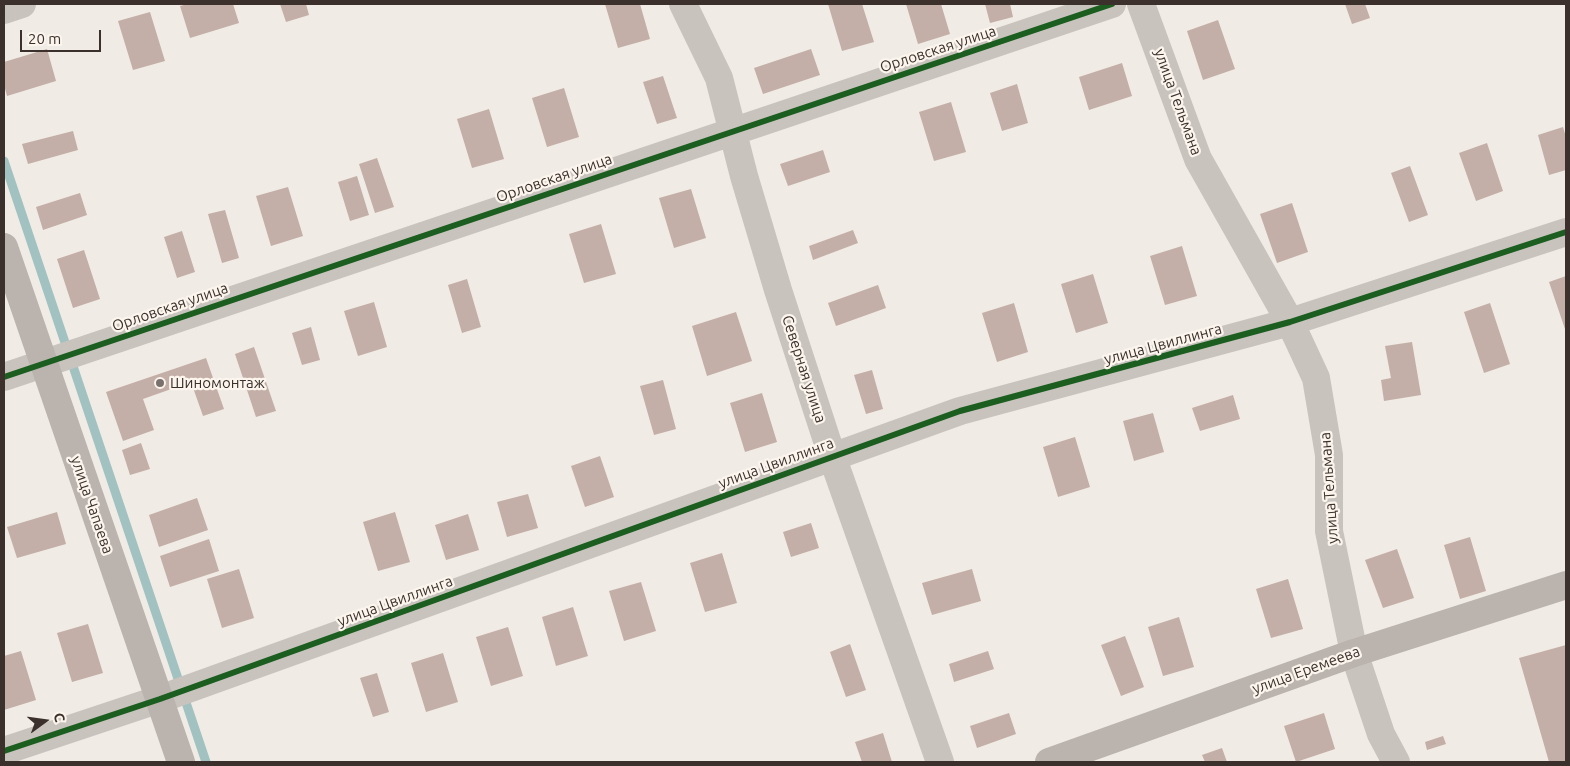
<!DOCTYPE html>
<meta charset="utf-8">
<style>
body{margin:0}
#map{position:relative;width:1570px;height:766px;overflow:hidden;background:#f0ebe5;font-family:Ubuntu,sans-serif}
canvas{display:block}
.frame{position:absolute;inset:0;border:5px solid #3b302b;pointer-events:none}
.north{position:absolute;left:20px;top:696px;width:50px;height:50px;-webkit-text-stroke:4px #fbf5ee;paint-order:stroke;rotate:76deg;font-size:14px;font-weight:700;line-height:20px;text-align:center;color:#3b302b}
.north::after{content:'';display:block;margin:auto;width:18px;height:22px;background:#3b302b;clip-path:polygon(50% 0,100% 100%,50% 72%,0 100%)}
.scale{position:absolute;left:20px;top:30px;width:81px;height:22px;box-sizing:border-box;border:2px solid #3b302b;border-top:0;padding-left:6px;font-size:15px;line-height:18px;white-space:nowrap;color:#3b302b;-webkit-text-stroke:4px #fbf5ee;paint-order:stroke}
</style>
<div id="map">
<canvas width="1570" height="766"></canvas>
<div class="frame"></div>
<div class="north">С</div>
<div class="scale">20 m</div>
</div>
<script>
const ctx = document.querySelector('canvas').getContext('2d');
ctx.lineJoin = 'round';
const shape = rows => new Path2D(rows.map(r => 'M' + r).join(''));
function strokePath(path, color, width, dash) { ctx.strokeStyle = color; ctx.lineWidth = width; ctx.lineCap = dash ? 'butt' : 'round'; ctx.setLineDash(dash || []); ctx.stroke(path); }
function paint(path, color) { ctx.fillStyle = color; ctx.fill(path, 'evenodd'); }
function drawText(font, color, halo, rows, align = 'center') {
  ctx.font = font + ' Ubuntu,sans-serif'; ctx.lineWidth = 4.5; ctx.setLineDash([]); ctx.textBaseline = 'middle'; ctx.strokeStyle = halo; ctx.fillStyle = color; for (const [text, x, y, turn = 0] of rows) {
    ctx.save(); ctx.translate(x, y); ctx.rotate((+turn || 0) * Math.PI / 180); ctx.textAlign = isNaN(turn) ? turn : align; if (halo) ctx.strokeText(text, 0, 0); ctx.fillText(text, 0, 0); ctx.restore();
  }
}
strokePath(shape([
 [4,161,206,762]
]), '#a1c2c1', 9);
paint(shape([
 [188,4,233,4,239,23,190,38,180,6],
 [280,4,306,4,309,15,286,22],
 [605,4,640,4,650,39,618,48],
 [828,4,862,4,874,42,842,51],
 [906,4,941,4,950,34,918,44],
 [985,4,1010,4,1013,17,990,23],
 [1345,4,1365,4,1370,18,1352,24],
 [150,12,165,61,133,70,118,21],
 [1218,20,1235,69,1203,80,1187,31],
 [47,49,56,81,7,96,4,85,4,62],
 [811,49,820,75,763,94,754,68],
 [1122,63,1132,96,1089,110,1079,77],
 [663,76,677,118,657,124,643,82],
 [1017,84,1028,123,1002,131,990,93],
 [564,88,579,137,547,147,532,98],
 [951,102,966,152,934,161,919,112],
 [489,109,504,159,472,168,457,119],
 [1563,127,1566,137,1566,170,1549,175,1538,135],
 [73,131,78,150,28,164,22,144],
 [1487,143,1503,191,1476,201,1459,153],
 [823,150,830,172,788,186,780,164],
 [377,158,394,207,375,213,359,164],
 [1410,166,1428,215,1409,222,1391,173],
 [357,176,369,215,350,221,338,182],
 [288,187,303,236,271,246,256,196],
 [691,189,706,238,674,248,659,198],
 [80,193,87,215,43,230,36,207],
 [1292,203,1308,252,1277,263,1260,214],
 [225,210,239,258,222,263,208,214],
 [601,224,616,274,584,283,569,234],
 [853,230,858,243,813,260,809,246],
 [182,231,195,272,177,278,164,237],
 [1182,246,1197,296,1165,305,1150,256],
 [84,250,100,299,73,308,57,259],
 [1093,274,1108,323,1076,333,1061,284],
 [1566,276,1566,332,1549,282],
 [467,279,481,327,462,333,448,285],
 [878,285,886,308,836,326,828,303],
 [374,302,387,347,358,356,344,311],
 [1014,303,1028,352,997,362,982,313],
 [1490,303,1510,364,1484,373,1464,312],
 [736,312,752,361,707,376,692,326],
 [311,327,320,360,302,365,292,333],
 [1412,342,1421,395,1384,401,1381,380,1391,378,1385,346],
 [254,347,276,411,256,417,235,354],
 [206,358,224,409,203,416,191,382,143,399,154,430,123,441,106,392],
 [872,370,883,409,866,414,854,375],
 [663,380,676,429,654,435,640,386],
 [762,393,777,442,745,452,730,403],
 [1233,395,1240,419,1200,431,1192,408],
 [1153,413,1164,452,1134,461,1123,421],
 [1075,437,1090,487,1058,497,1043,447],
 [141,443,150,469,130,475,122,450],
 [600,456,614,497,585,507,571,466],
 [528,494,538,528,507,537,497,502],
 [197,498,208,530,159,547,149,515],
 [57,512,66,544,17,558,7,527],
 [395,512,410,562,378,571,363,522],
 [468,514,479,550,446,560,435,525],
 [811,523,819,548,791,557,783,532],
 [1470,537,1486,591,1460,599,1444,545],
 [209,539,219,571,170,587,160,556],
 [1397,549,1414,598,1383,608,1365,560],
 [722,553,737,603,705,612,690,563],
 [239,569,254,618,222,628,207,579],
 [972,569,981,601,932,615,922,583],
 [1288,579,1303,629,1271,638,1256,589],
 [641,582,656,631,624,641,609,591],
 [573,607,588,656,556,666,542,617],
 [1179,617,1194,667,1163,676,1148,627],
 [88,624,103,673,72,682,57,633],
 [508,627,523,676,491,686,476,637],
 [1125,636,1144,687,1121,696,1101,645],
 [850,644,866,690,846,697,830,652],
 [1566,645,1566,762,1549,762,1519,658],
 [21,651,36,700,4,710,4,656],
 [988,651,994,669,954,682,949,664],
 [443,653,458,702,426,712,411,663],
 [377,673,389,712,373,717,360,678],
 [1009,713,1016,734,977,748,970,726],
 [1324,713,1335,749,1296,762,1284,726],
 [883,733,892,762,862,762,855,742],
 [1443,736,1446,744,1427,750,1425,742],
 [1222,748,1227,762,1205,762,1202,755]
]), '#c3afa7');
strokePath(shape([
 [683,4,719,78,744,176,778,290,832,456,940,762],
 [1141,4,1198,159,1290,322,1316,378,1329,455,1329,531,1354,653,1381,734,1396,762],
 [4,10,22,4],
 [4,377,1112,4],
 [4,751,160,699,960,411,1290,322,1566,232]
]), '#c9c3be', 28);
strokePath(shape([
 [4,247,181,762],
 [1049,762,1354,653,1566,585]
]), '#bab3ae', 28);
strokePath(shape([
 [4,377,1112,4],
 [4,751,160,699,960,411,1290,322,1566,232]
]), '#1b5e20', 6);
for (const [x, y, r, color] of [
 [160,383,5,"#7a716c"]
]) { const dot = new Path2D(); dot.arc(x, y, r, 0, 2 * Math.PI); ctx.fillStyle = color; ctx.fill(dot); strokePath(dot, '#fbf5ee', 2); }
drawText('15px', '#3b302b', '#fbf5ee', [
 ["Орловская улица",938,49,-18],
 ["улица Тельмана",1178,102,70],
 ["Орловская улица",554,178,-19],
 ["Орловская улица",170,307,-19],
 ["улица Цвиллинга",1163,344,-15],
 ["Северная улица",804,369,72],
 ["улица Цвиллинга",776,463,-20],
 ["улица Тельмана",1329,488,-94],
 ["улица Чапаева",92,505,71],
 ["улица Цвиллинга",395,601,-20],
 ["улица Еремеева",1306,670,-20]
]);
drawText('15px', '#3b302b', '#fbf5ee', [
 ["Шиномонтаж",170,383]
], 'left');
</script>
